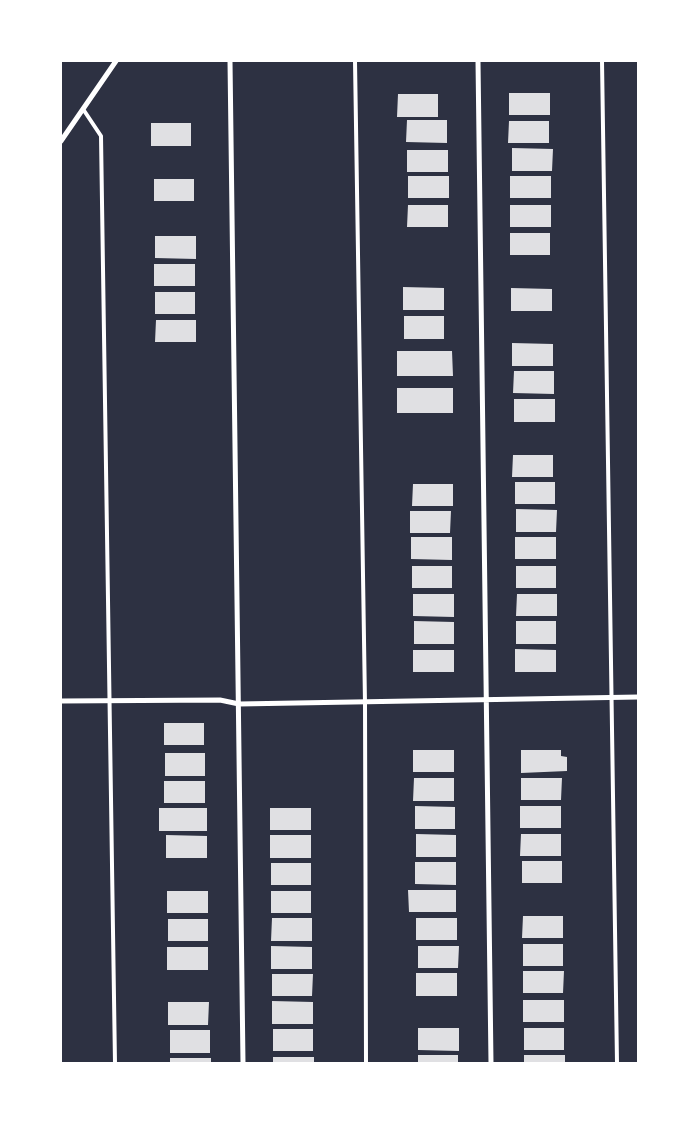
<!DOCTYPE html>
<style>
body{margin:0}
#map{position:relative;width:699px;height:1124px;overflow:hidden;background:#2d3142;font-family:Rubik,sans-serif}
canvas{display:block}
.frame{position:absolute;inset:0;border:62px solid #fff;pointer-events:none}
</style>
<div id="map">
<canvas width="699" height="1124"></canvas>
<div class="frame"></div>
</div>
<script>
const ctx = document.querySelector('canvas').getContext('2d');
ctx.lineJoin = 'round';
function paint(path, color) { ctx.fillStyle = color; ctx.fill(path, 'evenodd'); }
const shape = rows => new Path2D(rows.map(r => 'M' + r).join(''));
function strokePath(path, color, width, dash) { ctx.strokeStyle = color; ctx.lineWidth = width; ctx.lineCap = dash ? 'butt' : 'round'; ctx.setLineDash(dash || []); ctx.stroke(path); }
paint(shape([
 [509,93,550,93,550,115,509,115],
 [398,94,438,94,438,117,397,117],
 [407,120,447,120,447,143,406,142],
 [509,121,549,121,549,143,508,143],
 [151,123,191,123,191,146,151,146],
 [512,148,553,149,552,171,512,171],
 [407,150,448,150,448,172,407,172],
 [408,176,449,176,449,198,408,198],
 [510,176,551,176,551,198,510,198],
 [154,179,194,179,194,201,154,201],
 [408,205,448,205,448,227,407,227],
 [510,205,551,205,551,227,510,227],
 [510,233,550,233,550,255,510,255],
 [155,236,196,236,196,259,155,258],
 [154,264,195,264,195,286,154,286],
 [403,287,444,288,444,310,403,310],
 [511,288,552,289,552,311,511,311],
 [155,292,195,292,195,314,155,314],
 [404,316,444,316,444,339,404,339],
 [156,320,196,320,196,342,155,342],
 [512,343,553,344,553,366,512,366],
 [397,351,452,351,453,376,397,376],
 [514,371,554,371,554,394,513,393],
 [397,388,453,388,453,413,397,413],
 [514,399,555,399,555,422,514,422],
 [513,455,553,455,553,477,512,477],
 [515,482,555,482,555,504,515,504],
 [413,484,453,484,453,506,412,506],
 [516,509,557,510,556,532,516,532],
 [410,511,451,511,450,533,410,533],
 [411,537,452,537,452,560,411,559],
 [515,537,556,537,556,559,515,559],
 [412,566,452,566,452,588,412,588],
 [516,566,556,566,556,588,516,588],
 [413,594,454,594,454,617,413,616],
 [517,594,557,594,557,616,516,616],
 [414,621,454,622,454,644,414,644],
 [516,621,556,621,556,644,516,644],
 [515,649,556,650,556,672,515,672],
 [413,650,454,650,454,672,413,672],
 [164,723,204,723,204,745,164,745],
 [413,750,454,750,454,772,413,772],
 [521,750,561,750,561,756,567,757,567,771,521,773],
 [165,753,205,753,205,776,165,776],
 [414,778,454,778,454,801,413,801],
 [521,778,562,778,561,800,521,800],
 [164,781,205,781,205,803,164,803],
 [415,806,455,807,455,829,415,829],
 [520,806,561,806,561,828,520,828],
 [159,808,207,808,207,831,159,831],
 [270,808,311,808,311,830,270,830],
 [416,834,456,835,456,857,416,857],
 [521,834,561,834,561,856,520,856],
 [166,835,207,836,207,858,166,858],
 [270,835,311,835,311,858,270,858],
 [522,861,562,861,562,883,522,883],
 [415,862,456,862,456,885,415,884],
 [271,863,311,863,311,885,271,885],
 [408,890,456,890,456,912,409,912],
 [167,891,208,891,208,913,167,913],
 [271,891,311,891,311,913,271,913],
 [523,916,563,916,563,938,522,938],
 [272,918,312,918,312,941,271,941],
 [416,918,457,918,457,940,416,940],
 [168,919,208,919,208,941,168,941],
 [523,944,563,944,563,966,523,966],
 [271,946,312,947,312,969,271,969],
 [418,946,459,946,458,968,418,968],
 [167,947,208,947,208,970,167,970],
 [523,971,564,971,563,993,523,993],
 [416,973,457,973,457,996,416,996],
 [272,974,313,974,312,996,272,996],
 [523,1000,564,1000,564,1022,523,1022],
 [272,1001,313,1002,313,1024,272,1024],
 [168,1002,209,1002,208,1025,168,1025],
 [418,1028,459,1028,459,1051,418,1050],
 [524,1028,564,1028,564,1050,524,1050],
 [273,1029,313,1029,313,1051,273,1051],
 [170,1030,210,1030,210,1053,170,1053],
 [418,1055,458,1055,458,1063,418,1063],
 [524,1055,565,1055,565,1063,524,1063],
 [273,1057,314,1057,314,1063,273,1063],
 [170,1058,211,1058,211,1063,170,1063]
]), '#e0e0e3');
strokePath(shape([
 [355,61,365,703,366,1063],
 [602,61,617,1063],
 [83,109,101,136,115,1063]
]), '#fff', 4);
strokePath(shape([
 [230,61,243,1063],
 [478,61,491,1063],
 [61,141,116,61],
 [61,701,220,700,239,704,638,697]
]), '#fff', 5);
</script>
